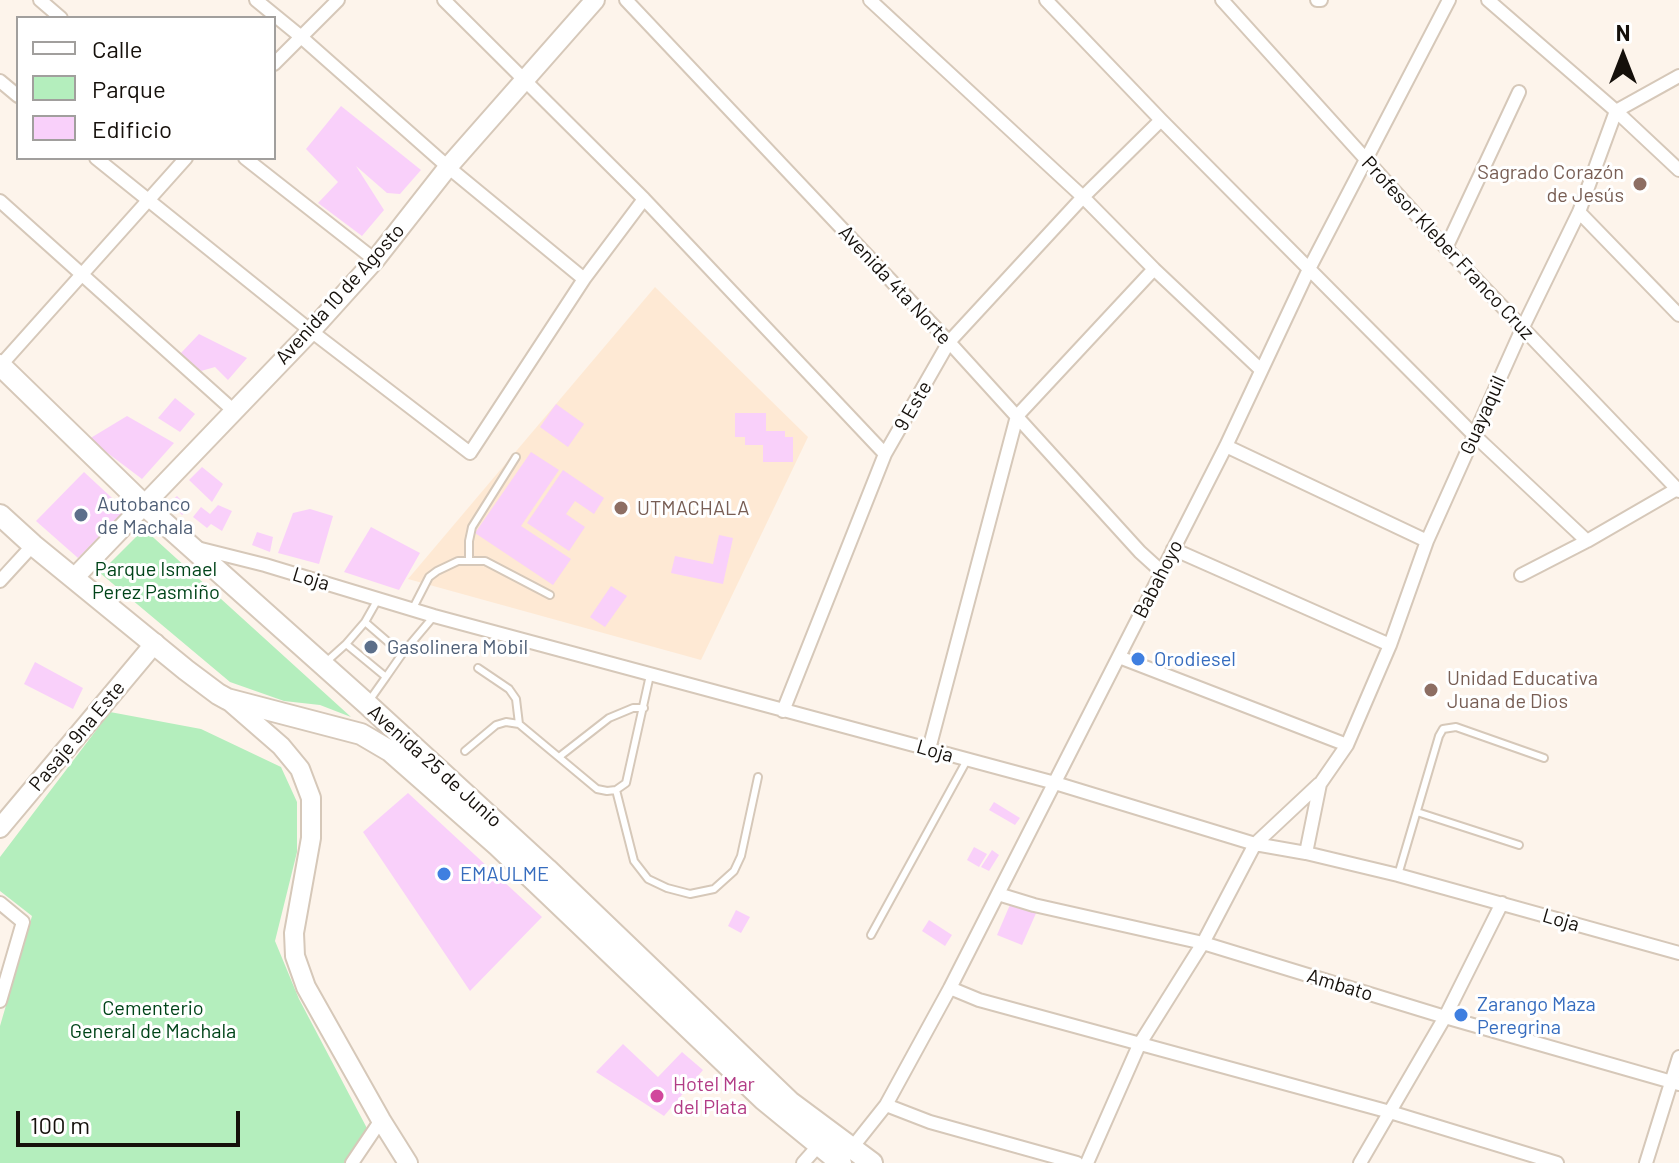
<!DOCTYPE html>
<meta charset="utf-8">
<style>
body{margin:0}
#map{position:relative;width:1679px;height:1163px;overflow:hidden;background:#fdf4eb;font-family:Barlow,sans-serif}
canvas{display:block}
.legend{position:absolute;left:16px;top:16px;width:260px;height:144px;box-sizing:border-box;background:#fff;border:2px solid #a19f9d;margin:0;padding:10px 14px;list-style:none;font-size:24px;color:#15100b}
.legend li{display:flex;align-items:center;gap:16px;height:40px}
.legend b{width:40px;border:2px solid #a19f9d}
.north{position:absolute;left:1583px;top:16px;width:80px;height:80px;-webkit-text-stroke:6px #fff;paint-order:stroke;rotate:0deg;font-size:22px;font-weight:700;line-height:32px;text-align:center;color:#15100b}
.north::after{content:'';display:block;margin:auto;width:28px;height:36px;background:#15100b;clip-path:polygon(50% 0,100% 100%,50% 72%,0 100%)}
.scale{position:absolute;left:16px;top:1111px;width:224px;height:36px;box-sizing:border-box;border:4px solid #15100b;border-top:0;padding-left:10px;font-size:24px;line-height:28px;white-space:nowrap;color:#15100b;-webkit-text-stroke:6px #fff;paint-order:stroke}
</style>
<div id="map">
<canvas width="1679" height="1163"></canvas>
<ul class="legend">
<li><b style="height:10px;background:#fff"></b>Calle</li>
<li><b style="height:22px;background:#b4eebd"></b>Parque</li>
<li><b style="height:22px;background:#f9d0fa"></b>Edificio</li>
</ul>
<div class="north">N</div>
<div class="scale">100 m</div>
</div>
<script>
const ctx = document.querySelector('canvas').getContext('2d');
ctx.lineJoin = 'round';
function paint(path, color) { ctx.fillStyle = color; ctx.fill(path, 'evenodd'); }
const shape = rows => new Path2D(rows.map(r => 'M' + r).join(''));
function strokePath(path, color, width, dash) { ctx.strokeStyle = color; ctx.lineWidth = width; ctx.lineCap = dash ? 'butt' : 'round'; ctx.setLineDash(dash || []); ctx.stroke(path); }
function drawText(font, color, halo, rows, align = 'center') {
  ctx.font = font + ' Barlow,sans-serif'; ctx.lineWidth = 6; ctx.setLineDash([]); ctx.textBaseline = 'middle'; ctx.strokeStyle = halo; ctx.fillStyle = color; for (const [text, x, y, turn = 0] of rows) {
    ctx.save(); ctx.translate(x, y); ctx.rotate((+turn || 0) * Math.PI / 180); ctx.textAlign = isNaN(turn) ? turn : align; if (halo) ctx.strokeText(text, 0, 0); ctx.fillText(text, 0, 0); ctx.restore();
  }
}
paint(shape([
 [655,287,808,437,701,660,408,579]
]), '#fee9d4');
paint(shape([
 [144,529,351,717,320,705,284,701,230,682,100,573],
 [110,712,201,729,281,767,297,802,297,852,275,941,299,999,370,1134,351,1163,0,1163,0,1026,32,916,0,891,0,857]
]), '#b4eebd');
paint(shape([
 [341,106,421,170,400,194,387,193,356,166,384,210,362,236,318,203,338,182,306,149],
 [199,334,247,358,228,380,215,367,201,371,180,354],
 [175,398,195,414,180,432,158,418],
 [556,404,584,424,568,447,540,427],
 [735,413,766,413,766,431,785,431,785,437,793,437,793,462,763,462,763,445,745,445,745,437,735,437],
 [127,416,174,443,142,479,89,439],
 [531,452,559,470,521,526,571,559,553,585,475,533],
 [202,467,223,484,212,502,189,480],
 [563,470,604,498,594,514,575,501,566,514,585,527,569,551,527,523],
 [84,472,125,510,78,558,36,521],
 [177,496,190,509,182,515,170,502],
 [218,505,232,511,222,531,211,524,207,528,193,517,201,507,210,514],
 [310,509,333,516,319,564,278,553,293,513],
 [371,527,420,553,399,590,344,572],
 [257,532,273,537,270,552,252,545],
 [719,535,733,538,723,584,671,573,675,556,713,564],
 [611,586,627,596,605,627,590,617],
 [35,662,83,688,73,709,24,684],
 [408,793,542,917,470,991,363,832],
 [994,802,1020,818,1015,825,989,810],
 [974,847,987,854,979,867,967,860],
 [992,850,999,855,989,871,981,867],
 [1012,900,1037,911,1022,945,997,935],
 [736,910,750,917,741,933,728,926],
 [929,920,952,935,945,946,922,931],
 [623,1044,658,1077,682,1052,703,1070,664,1116,596,1072]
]), '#f9d0fa');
const lane = shape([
 [469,560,469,541,472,527,516,457],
 [378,599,365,622,402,654,434,616],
 [412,610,429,577,437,571,458,561,485,561,550,595],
 [346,644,365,622],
 [326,662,346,644,386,677,369,701],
 [478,668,509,689,516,699,519,724],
 [386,677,402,654],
 [465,751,496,725,506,722,519,724,597,789,607,791,616,790,626,783,650,675],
 [559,757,609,718,633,708,644,708],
 [616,790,634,861,648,879,667,888,690,894,714,889,734,871,741,856,758,777],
 [1417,812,1519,845],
 [1398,875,1439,736,1443,729,1456,727,1544,758],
 [871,935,967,760]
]);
const street = shape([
 [40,0,61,18],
 [256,0,300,36,448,167,584,279],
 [444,0,644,199,885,454],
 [626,0,949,342,1140,552,1162,572],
 [870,0,1083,197,1154,269,1261,370],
 [1046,0,1161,120,1474,435,1587,541],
 [1222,0,1446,248,1679,491],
 [1317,0,1321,0],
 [1488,0,1616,111,1679,170],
 [274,64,338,0],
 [0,81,18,96],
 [96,158,311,331,470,453,584,279,644,199],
 [245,158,375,260],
 [0,201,234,411],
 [1579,212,1679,315],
 [1446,248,1519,92],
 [0,366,186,158],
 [1226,446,1427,541],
 [197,548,265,565,434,616,1055,783,1255,844,1306,853,1398,875,1679,953],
 [1173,549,1390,645],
 [1521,575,1587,541,1677,489],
 [0,581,33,545],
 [1119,657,1347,745],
 [783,711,885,454,949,342,1083,197,1161,120],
 [929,749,1017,416,1154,269],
 [1306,853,1320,784,1347,745,1390,645,1427,541,1522,329,1579,212,1616,111,1679,76],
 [998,894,1034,905,1203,943,1445,1017,1679,1084],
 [0,903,23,922,0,1001],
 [950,988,979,1000,1390,1112,1557,1163],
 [886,1105,930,1122,1077,1163],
 [851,1149,886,1105,950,988,1226,446,1309,269,1449,0],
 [352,1163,381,1120],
 [803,1163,819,1145],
 [1087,1163,1139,1045,1203,943,1255,844,1319,784],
 [1360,1163,1445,1017,1502,903],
 [1646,1163,1679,1057]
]);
const secondary = shape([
 [74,578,311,331,375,260,448,167,595,0],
 [227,699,281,746,300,769,311,798,311,838,294,933,295,956,306,987,381,1120,408,1163],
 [0,828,155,643]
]);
const primary = shape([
 [0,365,143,504,367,704,547,869,790,1102,872,1163],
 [0,515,33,545,186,670,218,694,227,699,361,734,390,751,498,846,764,1100,841,1163]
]);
strokePath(lane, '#d6c8b9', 10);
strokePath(street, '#d6c8b9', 16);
strokePath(secondary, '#d6c8b9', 22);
strokePath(primary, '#d6c8b9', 24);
strokePath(lane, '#fff', 6);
strokePath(street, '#fff', 12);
strokePath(secondary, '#fff', 18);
strokePath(primary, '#fff', 20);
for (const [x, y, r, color] of [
 [1640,184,8,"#8d6e63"],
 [621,508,8,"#8d6e63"],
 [81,515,8,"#5c6f8a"],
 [371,647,8,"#5c6f8a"],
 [1138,659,8,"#3f7fe0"],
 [1431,690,8,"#8d6e63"],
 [444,874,8,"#3f7fe0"],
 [1461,1015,8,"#3f7fe0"],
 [657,1096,8,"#d1479c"]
]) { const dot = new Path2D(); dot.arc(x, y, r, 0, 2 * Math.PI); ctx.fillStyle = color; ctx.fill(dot); strokePath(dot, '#fff', 3); }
drawText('20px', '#785e54', '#fff', [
 ["Sagrado Corazón",1624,172,"right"],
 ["de Jesús",1624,195,"right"],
 ["UTMACHALA",637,508],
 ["Unidad Educativa",1447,678],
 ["Juana de Dios",1447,701]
], 'left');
drawText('20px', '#15100b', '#fff', [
 ["Profesor Kleber Franco Cruz",1448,248,47],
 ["Avenida 4ta Norte",895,285,47],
 ["Avenida 10 de Agosto",340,294,-48],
 ["9 Este",913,406,-60],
 ["Guayaquil",1483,415,-66],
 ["Loja",311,579,17],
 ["Babahoyo",1158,579,-63],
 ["Pasaje 9na Este",77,736,-50],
 ["Loja",935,751,16],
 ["Avenida 25 de Junio",435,766,42],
 ["Loja",1561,920,16],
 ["Ambato",1340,985,17]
]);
drawText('20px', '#4e5e75', '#fff', [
 ["Autobanco",97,504],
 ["de Machala",97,527],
 ["Gasolinera Mobil",387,647]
], 'left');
drawText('20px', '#004419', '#fff', [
 ["Parque Ismael",156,569],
 ["Perez Pasmiño",156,592],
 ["Cementerio",153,1008],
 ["General de Machala",153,1031]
]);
drawText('20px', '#366cbe', '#fff', [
 ["Orodiesel",1154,659],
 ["EMAULME",460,874],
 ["Zarango Maza",1477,1004],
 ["Peregrina",1477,1027]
], 'left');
drawText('20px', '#b23c85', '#fff', [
 ["Hotel Mar",673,1084],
 ["del Plata",673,1107]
], 'left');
</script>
